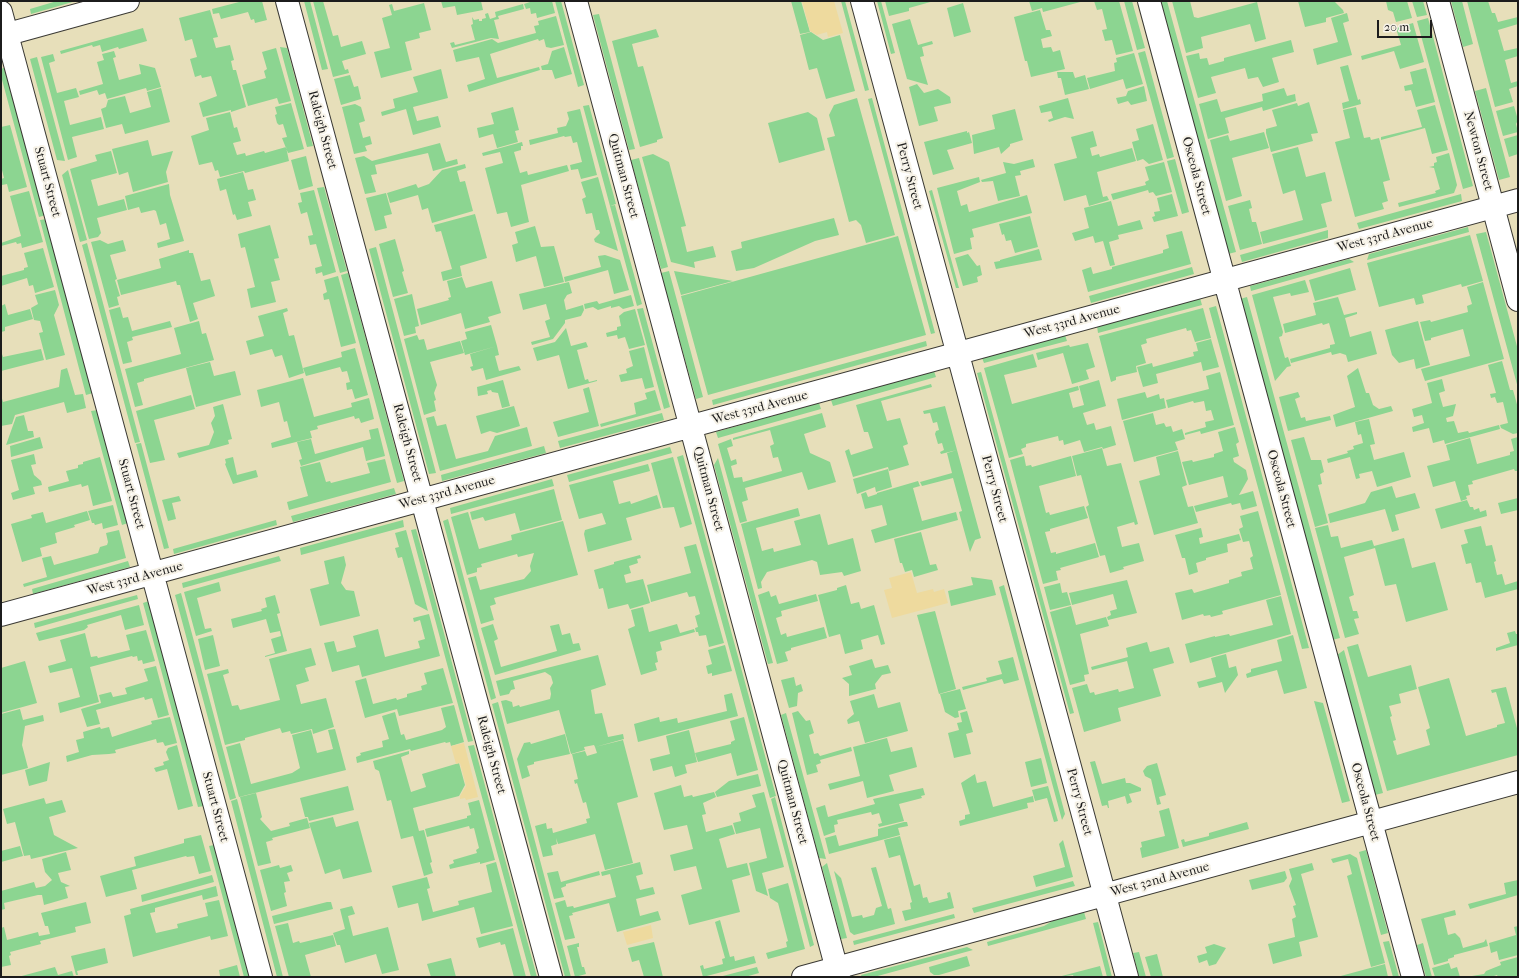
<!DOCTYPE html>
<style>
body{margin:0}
#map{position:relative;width:1519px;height:978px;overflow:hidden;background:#e7dfba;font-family:"IM FELL French Canon",serif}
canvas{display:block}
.frame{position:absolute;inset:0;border:2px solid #1c1c1c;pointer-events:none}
.scale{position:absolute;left:1377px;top:20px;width:55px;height:18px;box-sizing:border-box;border:2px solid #1c1c1c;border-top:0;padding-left:5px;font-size:12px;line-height:14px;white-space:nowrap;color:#1c1c1c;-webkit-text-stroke:3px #f7f3e8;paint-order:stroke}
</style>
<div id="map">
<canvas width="1519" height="978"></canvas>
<div class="frame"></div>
<div class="scale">20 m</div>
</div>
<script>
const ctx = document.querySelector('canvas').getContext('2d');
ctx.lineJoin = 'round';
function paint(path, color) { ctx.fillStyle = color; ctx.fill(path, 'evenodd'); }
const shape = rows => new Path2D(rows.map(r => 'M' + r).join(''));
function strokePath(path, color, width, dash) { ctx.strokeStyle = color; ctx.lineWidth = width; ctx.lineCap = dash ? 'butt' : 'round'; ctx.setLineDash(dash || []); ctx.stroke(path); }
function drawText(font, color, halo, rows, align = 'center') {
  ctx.font = font + ' "IM FELL French Canon",serif'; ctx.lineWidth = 4; ctx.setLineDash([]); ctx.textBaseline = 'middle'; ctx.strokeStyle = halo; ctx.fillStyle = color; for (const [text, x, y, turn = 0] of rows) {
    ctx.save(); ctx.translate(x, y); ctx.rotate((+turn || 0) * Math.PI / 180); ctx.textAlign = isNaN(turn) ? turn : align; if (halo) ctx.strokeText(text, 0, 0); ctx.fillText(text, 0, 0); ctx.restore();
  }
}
paint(shape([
 [57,1,76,1,31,14,30,9],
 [243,1,262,1,267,20,255,23,254,19,251,20,248,12,221,19,219,13,213,14,212,9],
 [304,1,310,1,328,69,322,70],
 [313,1,323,1,333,36,338,35,341,47,362,41,366,54,342,61,345,70,348,69,349,73,333,77],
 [441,1,481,1,483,10,457,15,455,6,443,8],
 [533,1,552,1,555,13,537,18,536,13,531,14,530,8,526,9,524,4],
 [555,1,561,1,584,85,578,87],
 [791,1,801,1,810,32,800,34],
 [841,1,845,1,869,90,865,91],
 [877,1,881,1,895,53,891,54],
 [885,1,934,1,909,8,909,11,889,16],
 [1029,1,1084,1,1043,12,1042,8,1032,11],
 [1094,1,1119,1,1133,51,1116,55,1112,40,1105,41,1102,30,1107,29,1102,9,1097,10],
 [1124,1,1132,1,1145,48,1137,50],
 [1160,1,1167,1,1236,252,1228,254],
 [1172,1,1190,1,1194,17,1198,18,1257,2,1266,39,1255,42,1250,24,1201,37,1203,48,1186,53],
 [1298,1,1334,1,1343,10,1344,13,1326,18,1326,22,1305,27],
 [1386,1,1407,1,1412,18,1396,22,1393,12,1388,10],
 [1412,1,1423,1,1427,15,1417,17],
 [1451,1,1462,1,1473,44,1463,47],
 [1467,1,1488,1,1492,13,1495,13,1498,22,1518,17,1518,24,1498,30,1504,51,1518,48,1518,56,1505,60,1511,83,1518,81,1518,86,1509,89,1513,102,1495,107],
 [424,3,431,30,419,33,420,38,405,42,412,70,381,78,374,52,390,48,382,18,392,15,389,5,392,4,394,11],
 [963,3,971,32,954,37,947,8],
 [523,4,524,9,498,16,499,19,494,20,499,39,491,38,452,48,450,43,454,42,455,45,475,40,471,25,473,24,472,17,474,20,479,19,479,21,482,21,482,19,486,18,485,14,488,13,490,19,496,17,495,12],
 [210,10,218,37,213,38,216,48,230,45,234,60,231,61,233,70,236,70,246,107,231,112,231,110,203,117,199,103,217,96,211,76,202,78,201,75,195,77,190,59,197,57,192,39,185,41,179,18],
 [1040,10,1046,30,1050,30,1052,36,1041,39,1043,48,1051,47,1053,52,1060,50,1065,69,1031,77,1027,61,1025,61,1014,17],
 [1347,13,1349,21,1343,23,1352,55,1317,65,1313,49,1338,42,1331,18],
 [599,14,635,149,629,150,593,15],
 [556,16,564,45,551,48,546,47,544,39,539,41,538,39,490,54,497,78,539,67,540,70,469,92,467,85,485,79,479,57,456,62,453,50,492,39,498,43,536,33,534,26,539,25,538,21],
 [1428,18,1473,186,1463,189,1417,21],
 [910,19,918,45,932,41,933,44,922,47,924,56,920,57,928,85,907,79,892,24],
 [1413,23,1424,62,1400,69,1394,51,1362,60,1361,56,1401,45,1396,28],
 [143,28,147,41,119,49,118,47,102,52,100,45,93,47,92,45,61,54,60,51],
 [656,29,659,37,632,44,638,67,643,66,663,138,657,140,657,142,640,147,612,41],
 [811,32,823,40,840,35,855,91,826,99,817,68,809,70,800,35],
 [1291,40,1294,52,1272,58,1279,82,1263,87,1258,77,1248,79,1245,68,1211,77,1216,93,1198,98,1186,56,1199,53,1200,59,1207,58,1209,65,1224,61,1224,58],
 [280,47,287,48,313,146,307,147],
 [564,47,572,74,555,79,552,70,542,70,541,66,548,64,552,51],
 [276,48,291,101,279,104,277,98,248,106,242,85,266,78,264,71,267,69,262,52],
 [114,51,116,57,113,58,119,80,141,74,139,64,155,68,161,87,147,91,146,88,107,99,105,93,99,95,97,90,80,95,79,91,103,84,97,62,104,60,102,54],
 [1145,51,1174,157,1167,159,1138,53],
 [1134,53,1143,84,1126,89,1123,79,1090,89,1087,78,1115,71,1114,63,1117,62,1116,58],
 [53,54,55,61,49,63,57,93,76,88,79,97,64,101,70,125,101,117,104,129,72,137,77,157,68,160,41,57],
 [37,57,65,161,57,160,30,59],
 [1348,65,1358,100,1360,99,1361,104,1343,109,1342,103,1349,101,1340,67],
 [6,67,46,215,39,217,1,76,1,69],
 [1426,68,1435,102,1416,107,1411,90,1405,91,1404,86,1413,84,1410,72],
 [441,69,448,98,413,107,417,121,438,116,441,127,413,135,406,109,382,116,381,112,395,108,393,99,418,92,413,77],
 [1057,72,1073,72,1075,78,1085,75,1089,89,1065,95,1061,78,1058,78],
 [350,75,354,87,358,86,361,99,341,105,334,79],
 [917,84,924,93,938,89,950,97,951,103,934,107,938,121,919,126,909,87],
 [1144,86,1147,101,1131,105,1128,101,1118,104,1116,98,1126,96,1128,91],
 [161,88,170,122,125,134,122,124,106,128,101,109,106,107,108,100,125,96,130,113,151,107,147,92],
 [1284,88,1287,96,1295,94,1296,101,1263,111,1262,107,1225,118,1229,133,1208,139,1199,104,1217,99,1221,112,1263,101,1262,94],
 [1486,88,1510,177,1499,180,1475,91],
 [857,98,895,235,866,243,861,225,856,220,849,222,827,138,835,136,829,115,834,105],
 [872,98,935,333,931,334,868,99],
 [1068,98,1074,119,1065,117,1049,122,1048,120,1053,118,1051,111,1041,113,1039,106],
 [1309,102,1318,133,1311,134,1313,141,1271,152,1266,133,1266,129,1277,126,1272,110,1297,103,1298,106],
 [291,103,304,149,288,153,282,138,287,137,283,124,279,125,277,123,275,115,277,114,275,107],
 [355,104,361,107,365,121,359,123,363,138,370,136,372,144,365,146,367,151,354,154,342,107],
 [589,105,616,204,610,206,583,106],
 [1435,105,1448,150,1432,154,1425,128,1381,140,1381,137,1422,127,1417,110],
 [1514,106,1518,120,1516,124,1518,132,1503,136,1496,111],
 [513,107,519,130,515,131,518,142,497,148,493,134,479,138,477,128,494,124,491,113],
 [1356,107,1364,138,1370,137,1371,140,1379,138,1390,180,1383,182,1388,201,1382,203,1384,209,1355,217,1335,142,1350,138,1343,110],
 [580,109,597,175,581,179,578,169,571,170,570,165,582,162,577,142,573,143,571,136,565,137,564,136,530,145,529,140,558,133,557,128,566,126,569,119,567,112],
 [1015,109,1023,140,1010,144,1010,146,1001,154,999,147,974,154,972,135,995,129,992,115],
 [230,112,234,128,237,127,241,141,233,143,237,155,245,153,246,156,264,151,265,153,286,147,289,161,245,173,244,171,220,177,218,170,215,171,212,162,199,165,191,136,209,130,206,118],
 [808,112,817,118,825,150,779,163,768,123],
 [1153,124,1163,160,1149,164,1143,159,1137,161,1132,142,1139,140,1136,129],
 [10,125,27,187,9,192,7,184,2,185,1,183,1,179,4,178,1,166,1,127],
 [967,131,967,133,969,132,972,143,947,150,954,169,933,175,924,142],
 [1093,131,1097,146,1090,148,1092,156,1099,154,1100,157,1132,148,1136,161,1097,172,1103,197,1107,196,1109,200,1089,206,1086,195,1064,201,1054,164,1077,158,1071,137],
 [1264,132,1269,148,1232,158,1242,196,1226,201,1210,140,1228,135,1230,141],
 [1518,135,1518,154,1509,157,1504,139],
 [148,140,152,156,173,151,166,172,168,182,133,192,128,172,119,175,112,149],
 [522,142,523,146,521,146,521,150,514,152,520,173,527,171,528,175,567,165,569,171,521,185,529,222,511,227,507,212,497,214,485,168,503,163,500,152,483,156,482,153],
 [440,143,446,162,457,159,458,164,433,171,428,153,375,165,377,174,371,175,376,192,365,194,355,158,364,156,372,161],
 [1298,147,1306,177,1325,172,1332,201,1321,204,1327,227,1263,244,1260,232,1303,220,1295,190,1283,194,1272,154],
 [111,151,117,173,91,180,98,206,124,199,127,210,97,218,101,233,98,237,89,239,70,169,97,161,95,155],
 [1449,153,1457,185,1454,193,1399,207,1398,203,1436,193,1435,191,1440,189,1434,168,1429,167,1434,166,1434,163,1437,162,1436,157],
 [653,154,669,162,686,226,681,227,687,252,713,246,716,257,694,262,695,268,671,262,642,157],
 [306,156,313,186,299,190,291,160],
 [639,158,668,267,661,269,631,160],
 [1033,159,1035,167,1020,171,1021,175,1015,176,1020,196,998,201,993,181,982,182,981,180,1006,173,1003,162,1014,164],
 [1175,159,1189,212,1182,214,1167,161],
 [1164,162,1172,192,1156,196,1153,192,1149,193,1148,190,1113,200,1111,194,1146,185,1145,182,1149,180,1145,167],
 [465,164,466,168,457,171,460,182,465,181,473,211,432,223,428,208,422,210,418,195,390,203,387,193,416,184,418,188,429,184,442,170],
 [68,170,87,240,80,242,62,175],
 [243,172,248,190,253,189,256,200,248,202,252,216,237,220,235,214,233,215,226,189,220,191,217,179],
 [598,177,618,251,595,242,594,239,600,233,599,230,596,230,592,213,586,214,582,199,586,197,581,182],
 [979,177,980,182,957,191,961,206,967,204,969,212,1027,195,1032,213,972,229,974,237,970,238,972,249,954,254,937,188],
 [169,184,170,195,184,241,158,248,157,243,170,239,166,223,160,225,156,211,154,210,141,213,139,207,128,210,125,196],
 [324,187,347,271,340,273,317,188],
 [314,190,336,272,323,276,322,272,316,274,315,268,322,266,316,244,310,245,308,236,313,235,307,212,301,214,298,203,302,202,300,193],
 [932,190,959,288,956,288,929,191],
 [29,191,43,242,22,248,21,243,17,244,16,242,1,246,1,243,21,236,10,196],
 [386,193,392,214,384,216,387,228,375,231,366,198],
 [1172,194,1178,216,1154,222,1152,217,1155,216,1154,212,1160,211,1157,198],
 [1461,194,1462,201,1359,229,1357,223],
 [1250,200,1252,208,1249,209,1252,222,1256,222,1262,244,1240,250,1228,206],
 [1111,201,1118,226,1140,220,1143,229,1118,235,1119,239,1109,242,1115,265,1110,266,1103,241,1095,243,1093,236,1075,241,1072,233,1089,228,1084,208],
 [615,205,642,304,637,306,610,206],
 [475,214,487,258,460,266,462,276,443,281,441,272,452,269,441,231,436,232,434,225],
 [1030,216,1038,247,1015,253,1011,240,1006,241,1004,234,1002,235,999,224],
 [834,218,839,235,815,241,754,268,736,271,731,251,742,248,741,242],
 [47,219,93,393,86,395,40,220],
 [270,225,279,258,274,259,280,280,271,282,276,302,251,308,247,289,255,287,245,247,241,248,238,234],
 [535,226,541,247,554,246,564,282,544,287,536,256,516,262,512,245,518,243,515,232],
 [1468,227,1469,232,1367,260,1369,254],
 [1328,230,1328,238,1242,262,1240,255],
 [1182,231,1191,264,1088,292,1082,270,1091,267,1093,274,1112,269,1112,267,1163,253,1163,250,1169,248,1166,235],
 [1486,232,1518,350,1518,388,1476,234],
 [1470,235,1483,281,1462,287,1461,284,1422,295,1424,303,1416,305,1414,298,1379,307,1367,263],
 [898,236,926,335,708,395,681,296],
 [395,239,404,271,402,272,408,293,393,297,379,244],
 [100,240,108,244,123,240,126,251,110,255,117,279,115,280,120,296,117,297,119,305,109,308,91,242],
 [87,243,140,442,135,443,82,245],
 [376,247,436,473,429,474,369,249],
 [43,248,54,287,35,293,33,285,29,286,27,278,1,286,1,276,24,270,24,268,28,267,24,253],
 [1039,249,1042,260,996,269,994,262,1000,261,1000,260],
 [189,250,189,253,193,253,201,281,210,279,215,296,193,303,198,319,190,322,180,285,177,285,176,281,121,295,117,280,161,268,159,259],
 [968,254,977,266,980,265,982,275,977,277,978,282,963,286,955,258],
 [605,255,620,260,629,290,614,294,608,270,565,282,564,277,601,267,598,256],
 [1349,259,1354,262,1251,291,1250,286],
 [1192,267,1194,274,1091,303,1089,296],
 [1350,268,1356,290,1315,301,1309,280],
 [669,271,703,397,696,399,661,273],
 [674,271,733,281,681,295],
 [348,273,404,481,397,483,341,275],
 [338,276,356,343,341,347,329,299,324,300,323,294,327,292,324,280],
 [462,277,466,288,492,281,501,313,488,317,490,322,465,329,461,313,421,325,417,309,449,300,448,298,451,297,447,281],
 [1305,280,1309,292,1291,296,1290,293,1273,297,1283,332,1282,336,1279,337,1285,358,1288,357,1291,366,1287,367,1275,381,1252,295],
 [569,282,572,293,567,295,564,300,566,310,583,305,584,310,581,316,565,320,565,323,553,339,532,345,531,342,550,337,545,321,550,319,546,304,523,310,519,294],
 [1483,282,1504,359,1425,381,1421,369,1470,356,1463,329,1431,338,1431,340,1425,341,1420,322,1430,320,1431,322,1468,312,1467,306,1472,304,1467,287],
 [55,290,59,305,54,315,65,355,46,360,39,333,43,332,40,321,34,320,31,308,38,304,35,295],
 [412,294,419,326,415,327,416,333,404,336,394,299],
 [631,295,634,306,623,309,619,306,611,308,611,306,598,310,593,307,585,309,584,304,597,301,599,304],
 [1247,297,1340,638,1332,640,1240,299],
 [1338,297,1344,315,1357,312,1357,314,1345,318,1350,337,1371,331,1377,354,1348,362,1346,355,1340,353,1332,355,1331,352,1291,363,1290,359,1330,348,1330,345,1335,344,1329,323,1323,325,1322,323,1285,333,1283,324,1316,315,1313,303],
 [1200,298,1202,305,1098,333,1097,326],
 [5,304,8,315,30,309,33,319,5,327,5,331,1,332,1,306],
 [1216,306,1309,648,1302,649,1209,308],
 [120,307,123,318,128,317,132,331,170,321,172,327,132,337,133,340,127,342,132,362,123,364,109,310],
 [287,308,288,311,283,313,289,336,294,335,304,373,289,378,282,355,275,357,272,349,250,355,246,341,264,336,258,316],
 [643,308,670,407,664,409,637,309],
 [1203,308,1211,338,1195,342,1191,330,1187,331,1186,328,1146,339,1147,343,1141,345,1146,363,1136,366,1137,372,1116,377,1116,380,1111,382,1099,336],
 [635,309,645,345,629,349,625,337,618,339,617,335,607,337,606,333,617,330,617,327,621,326,619,316,624,312],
 [199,321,202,334,206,333,214,360,144,379,144,381,137,383,143,405,135,407,125,369,181,354,174,328],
 [1418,321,1430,365,1416,369,1414,359,1399,363,1392,355,1385,330],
 [491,325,497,346,465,355,461,341,467,339,465,332],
 [566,328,571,346,586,342,588,347,577,350,585,380,588,379,589,382,597,380,597,381,568,389,559,355,537,361,533,348,555,342],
 [417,335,419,340,424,339,427,350,460,341,464,353,430,362,437,385,434,393,436,400,434,401,436,411,424,415,404,339],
 [1065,335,1067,341,984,363,982,358],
 [1211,339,1219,367,1203,371,1201,362,1156,374,1158,383,1143,387,1137,367,1152,363,1153,367,1194,356,1193,352,1198,351,1196,343],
 [926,341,927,346,800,381,713,405,712,400],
 [1088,343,1095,367,1086,370,1089,379,1072,384,1063,353,1038,360,1036,353,1069,345,1070,347],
 [497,346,499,355,495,356,499,371,519,366,521,370,486,380,483,368,472,371,470,367,473,366,470,354],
 [644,347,654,387,645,389,642,378,621,382,619,375,627,373,626,369,633,366,629,351],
 [355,348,368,395,355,399,352,389,347,390,346,383,350,382,347,371,342,372,340,367,306,376,303,368,342,357,341,352],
 [41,349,44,360,1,371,1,351,3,357],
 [1033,354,1037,367,1004,375,1012,404,1078,386,1079,390,1069,393,1073,408,1084,405,1079,386,1099,380,1106,406,1083,413,1087,425,1094,423,1096,430,1111,426,1116,445,1103,449,1102,447,1084,452,1080,440,1064,445,1063,440,1059,441,1058,436,1026,444,1026,447,1021,449,1023,454,1009,458,984,368],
 [1502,361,1510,390,1513,390,1518,408,1518,433,1513,434,1501,428,1500,425,1508,423,1503,402,1497,403,1495,397,1491,398,1490,394,1496,393,1488,365],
 [210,362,214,376,235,371,241,395,196,407,186,368],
 [67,368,75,395,83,394,86,408,67,413,64,402,15,415,12,424,1,426,1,395,3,402,59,387,61,370],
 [1358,368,1366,393,1369,393,1373,405,1379,409,1391,406,1393,411,1336,427,1333,415,1355,407,1347,376],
 [934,371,936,377,833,406,831,400],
 [981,372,1074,713,1070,714,977,373],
 [1220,372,1234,425,1201,434,1200,431,1185,435,1185,433,1206,427,1205,422,1214,420,1211,410,1206,411,1204,401,1194,403,1193,401,1168,408,1166,400,1209,389,1206,376],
 [303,378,314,417,352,407,351,403,369,398,374,419,361,423,359,418,355,419,354,416,317,426,318,429,310,431,312,438,272,448,271,443,291,437,287,421,284,422,279,402,261,407,257,390],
 [1442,379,1445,391,1439,393,1443,407,1456,404,1453,416,1446,418,1447,422,1454,421,1458,433,1468,431,1469,433,1499,425,1500,429,1445,444,1444,440,1433,443,1429,428,1413,432,1412,427,1424,423,1422,415,1414,417,1412,409,1432,403,1427,383],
 [503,380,510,406,502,408,498,393,492,392,491,390,487,391,488,394,478,396,477,387],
 [931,384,932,387,881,401,887,421,900,418,908,444,903,446,909,465,889,471,888,467,853,477,845,451,849,449,851,455,873,448,868,432,864,432,856,405],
 [589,387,599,426,558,437,553,422,589,412,583,389],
 [655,390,661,410,601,427,600,424,636,414,634,403,647,399,645,393],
 [1145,392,1147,398,1159,394,1160,399,1164,398,1166,408,1122,420,1117,399],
 [1298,392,1300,397,1295,399,1301,418,1305,417,1306,421,1330,416,1331,420,1288,431,1279,397],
 [191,395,195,409,154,420,165,460,150,463,136,411],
 [819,403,821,409,718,438,716,432],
 [223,404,232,439,228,440,229,444,179,458,177,453,209,445,214,432,211,423,215,416,213,407],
 [514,406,520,426,497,433,490,431,481,434,476,416],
 [945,406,957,450,941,454,940,452,944,450,942,443,938,444,935,434,936,431,939,430,937,422,933,423,930,413,924,414,923,411],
 [98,410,128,523,122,525,91,411],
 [662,413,664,420,560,448,558,441],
 [822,413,826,427,804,434,810,453,830,462,836,482,808,490,802,472,745,488,748,500,742,502,747,521,740,523,718,444,731,439,733,446,727,448,731,461,736,459,737,464,731,466,734,478,742,477,743,482,782,471,778,457,773,458,770,446,774,444,770,430,733,440,733,438],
 [1153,413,1156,425,1164,423,1166,427,1171,426,1173,432,1182,429,1185,439,1175,442,1178,450,1134,462,1123,421],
 [24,415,28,431,33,431,34,437,6,445,16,417],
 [434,416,437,426,446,424,456,459,488,451,495,436,527,427,532,446,440,471,426,418],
 [1369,419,1375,444,1370,445,1374,460,1404,452,1411,477,1377,487,1372,471,1359,474,1360,478,1356,479,1350,457,1328,463,1327,459,1348,453,1347,451,1354,449,1353,446,1363,443,1361,434,1358,435,1355,422],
 [1235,427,1239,442,1236,444,1239,456,1233,458,1234,462,1246,470,1248,479,1239,495,1253,491,1257,506,1242,510,1240,503,1232,505,1231,503,1196,512,1194,506,1228,497,1223,476,1189,485,1182,462,1192,460,1193,462,1214,457,1214,454,1223,451,1218,432],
 [378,428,385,456,366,461,363,447,301,466,299,460,302,459,297,442,311,439,315,454,371,439,369,430],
 [40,437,43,448,11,457,10,446],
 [1304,437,1311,460,1321,460,1324,472,1320,474,1322,484,1318,485,1328,523,1315,527,1291,440],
 [1518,437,1518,471,1515,471,1514,469,1472,481,1473,484,1468,485,1470,495,1466,496,1467,499,1461,501,1455,481,1433,487,1427,466,1450,460,1446,445,1470,438,1477,464,1510,455,1510,452,1514,451,1511,439],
 [141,443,169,548,164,549,136,444],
 [544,446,546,453,442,481,441,475],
 [670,447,672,453,569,482,567,475],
 [1102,448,1107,466,1121,463,1138,524,1135,525,1134,522,1117,527,1122,547,1139,543,1144,561,1123,567,1124,569,1110,573,1105,555,1100,556,1086,507,1089,505,1081,475,1077,476,1072,456],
 [957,450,981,538,975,540,970,552,959,512,962,511,953,478,922,486,920,482,952,473,947,453],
 [1178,451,1187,485,1182,487,1188,507,1193,506,1198,523,1154,535,1139,481,1160,475,1156,457],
 [34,454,36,464,31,465,34,475,41,481,42,485,33,487,35,494,13,500,11,493,19,490,11,460],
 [683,455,776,796,770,798,677,457],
 [1024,456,1026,466,1031,465,1032,467,1071,456,1076,476,1039,486,1046,513,1049,512,1050,515,1084,506,1088,518,1050,529,1050,531,1045,532,1051,553,1056,552,1056,554,1095,543,1099,557,1060,568,1061,570,1056,571,1058,580,1043,584,1010,460],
 [100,457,112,501,93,506,88,485,82,487,81,484,49,492,48,487,69,481,66,471,78,468,78,465,83,464,83,462],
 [233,457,237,475,256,470,258,477,233,484,225,464,226,463,225,459],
 [673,457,692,524,680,528,674,507,663,508,651,463],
 [718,458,773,663,768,664,714,465],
 [385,459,391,482,289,510,287,502,308,496,300,467,320,462,326,482,330,481,331,483,370,473,367,463],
 [648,464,650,471,613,481,619,504,630,501,631,504,657,495,661,508,626,518,632,540,588,552,584,534,585,530,606,524,602,513,579,519,569,485],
 [888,469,892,487,876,492,875,487,857,494,853,479],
 [552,479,554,486,451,514,450,508],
 [918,481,920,486,913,488,922,521,956,512,958,520,875,543,871,530,887,525,882,505,865,509,861,494,866,492,868,497,877,494,877,493],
 [1392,486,1396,498,1415,493,1420,508,1395,515,1399,530,1392,532,1385,509,1330,523,1328,514,1365,503,1371,492],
 [394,488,396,494,293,522,291,516],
 [554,489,562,520,520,531,515,513,485,521,483,517,472,520,470,512],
 [179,496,181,501,172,503,176,519,168,521,162,500],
 [1518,498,1518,510,1501,514,1498,503],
 [1467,500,1470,507,1473,507,1474,510,1479,508,1480,512,1486,510,1487,516,1441,529,1435,509],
 [113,505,118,525,103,529,102,523,95,525,94,523,92,523,88,511],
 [798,508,800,516,756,528,762,551,773,548,774,552,801,545,794,521,820,514,828,545,853,538,861,571,844,576,842,572,820,575,817,562,812,560,767,572,761,582,762,588,758,589,741,524],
 [87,511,90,520,74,525,75,527,55,533,57,543,40,548,42,556,22,562,11,524,32,518,31,515,43,512,46,523],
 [1258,511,1281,595,1222,611,1223,614,1211,617,1210,615,1204,616,1203,614,1182,620,1175,593,1192,589,1194,593,1229,583,1229,580,1242,576,1241,572,1253,569,1250,558,1253,556,1249,541,1243,542,1239,529,1243,527,1240,516],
 [468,512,479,549,512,540,511,535,563,521,578,575,494,598,496,604,490,606,494,620,481,624,468,578,476,576,480,590,524,579,531,571,530,566,534,553,518,557,517,554,481,564,482,567,477,568,477,572,467,575,451,517],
 [448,519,496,698,491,700,443,521],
 [276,520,277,525,174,554,173,549],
 [403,520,404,527,301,555,300,548],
 [1328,525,1331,537,1338,536,1341,548,1372,540,1374,546,1404,538,1412,568,1435,562,1448,610,1406,622,1396,584,1385,586,1375,548,1344,557,1354,595,1349,597,1353,611,1357,611,1359,618,1354,619,1359,634,1345,638,1315,528],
 [1481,526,1486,546,1492,545,1496,561,1494,562,1497,575,1502,574,1505,585,1518,581,1518,589,1485,598,1481,582,1476,583,1471,563,1466,564,1461,545,1468,543,1464,530],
 [1201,528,1203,537,1199,538,1200,544,1239,534,1241,540,1227,544,1228,552,1206,558,1206,560,1196,563,1198,572,1189,575,1185,558,1182,558,1175,535],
 [416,529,473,741,468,742,411,530],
 [119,530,126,558,24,587,23,584,47,577,42,558,51,556,54,565,98,553,100,547,107,545,108,542,106,533],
 [406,530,428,611,415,604,402,557,398,558,395,548,399,547,395,533],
 [921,532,930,565,936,564,938,570,914,577,912,570,905,572,902,563,900,563,894,539],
 [696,544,724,643,709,647,706,635,699,636,698,632,696,632,695,628,698,627,695,616,700,614,695,596,689,597,687,592,651,602,647,585,691,573,684,547],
 [640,555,641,558,637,559,638,563,629,566,631,573,624,575,626,583,643,579,650,603,630,609,628,604,608,609,603,588,599,589,594,570,614,564,614,562],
 [279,556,281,561,183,588,182,583],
 [344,556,346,565,341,583,346,590,354,591,360,616,320,626,310,589,329,584,324,561],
 [128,561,130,567,33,594,32,589],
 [971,577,992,580,996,595,951,606,948,591,973,585],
 [1127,580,1137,613,1108,620,1107,617,1111,615,1110,611,1117,609,1113,594,1072,605,1069,593],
 [219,582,221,591,197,598,205,629,211,628,212,631,196,636,184,592],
 [1060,583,1062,593,1067,592,1071,605,1050,610,1044,587],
 [846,585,851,604,859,602,861,609,874,605,885,644,881,645,878,635,861,640,863,649,845,654,840,634,829,637,818,595,837,590,837,588],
 [1004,585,1065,814,1062,820,999,587],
 [769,591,771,597,776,595,779,604,816,594,818,601,781,611,782,616,776,618,781,635,786,633,787,637,824,627,827,638,791,648,791,650,785,652,788,661,777,664,758,595],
 [181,593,236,798,230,800,175,595],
 [137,595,138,599,35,628,34,623],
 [275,595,280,613,277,614,287,651,265,657,265,656,275,653,271,639,281,636,280,631,270,633,266,619,233,628,231,619,262,611,261,609,267,607,265,598],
 [1281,596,1291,634,1190,663,1185,644,1215,636,1215,637,1229,634,1230,636,1273,625,1266,600],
 [149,601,204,806,198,807,143,603],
 [139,605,144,625,125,630,121,615,87,625,88,627,84,630,39,641,36,633],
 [1071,606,1076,625,1106,617,1109,626,1080,634,1089,674,1084,675,1085,681,1070,685,1050,612],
 [643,607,649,632,677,624,680,633,694,629,695,632,660,642,662,650,656,652,658,662,655,663,657,670,641,675,628,629,635,626,631,610],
 [935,611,956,689,939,694,917,615],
 [429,614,440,656,362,677,359,665,332,672,324,643,334,641,337,652,356,647,353,636,378,629,385,657,420,648,418,641,425,639,420,620,414,622,413,618],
 [493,624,498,639,494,641,501,667,557,651,550,626,559,624,562,635,570,633,573,644,579,643,581,650,495,675,481,628],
 [146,630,155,661,143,664,142,660,138,661,137,656,133,657,132,656,90,667,99,702,60,713,58,703,80,697,72,668,50,673,48,666,66,661,60,640,85,633,91,657,97,656,98,658,130,650,126,635],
 [1515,631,1516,634,1518,634,1518,645,1496,651,1496,648,1510,643,1507,633],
 [213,635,220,666,205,670,198,639],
 [1293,635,1307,688,1284,694,1277,670,1247,678,1246,674,1251,672,1251,669,1282,661,1277,640],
 [1147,642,1150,652,1169,647,1174,663,1153,669,1161,696,1118,708,1121,721,1084,732,1072,688,1087,684,1090,693,1094,692,1095,695,1118,689,1119,692,1134,688,1127,661,1092,670,1091,667,1128,657,1126,648],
 [1358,644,1368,677,1411,665,1417,689,1399,694,1401,703,1389,706,1392,716,1390,717,1396,740,1393,741,1397,755,1430,745,1426,730,1430,728,1418,687,1449,678,1466,736,1497,727,1497,725,1505,723,1496,692,1492,693,1491,690,1506,687,1518,732,1518,755,1387,791,1347,647],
 [725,645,732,671,712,676,712,673,708,674,706,666,712,664,708,650],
 [311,648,316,665,305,668,309,681,296,685,301,704,326,698,334,727,313,734,312,729,291,734,290,731,282,733,280,728,245,738,245,740,225,745,207,674,228,669,229,673,223,675,232,706,238,705,240,710,280,700,269,659],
 [1344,650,1383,793,1375,795,1337,655],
 [1226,654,1229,668,1236,666,1238,675,1225,693,1222,682,1199,688,1197,682,1216,677,1211,658],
 [598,655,606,685,591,690,595,714,602,713,608,737,623,734,624,739,595,747,594,745,584,747,585,750,571,754,559,710,507,724,501,701,506,700,512,702,513,707,519,705,520,707,550,699,551,694,550,688,553,683,551,676,545,672,513,681,515,689,511,690,509,694,500,696,496,681],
 [1013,657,1019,680,1004,684,1002,679,963,690,962,687,987,681,986,678,1002,674,998,661],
 [872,659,875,668,888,665,891,673,882,675,875,684,876,689,849,696,849,684,842,678,852,675,849,666],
 [25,661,37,703,1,713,1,668],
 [156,666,169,715,158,718,152,698,145,700,144,697,96,710,100,724,87,727,81,709,101,703,99,695,111,692,113,697,127,694,125,688,148,681,144,669],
 [443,668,453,703,399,716,397,709,365,718,355,681,366,678,373,704,396,698,397,700,407,697,407,694,422,690,421,686,427,684,424,673],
 [794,677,796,686,801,684,803,691,798,693,797,706,789,708,781,680],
 [960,689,966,709,958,711,959,717,955,718,945,712,940,694],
 [732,693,738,716,638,742,634,724,659,717,660,722,677,718,678,723,727,711,724,695],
 [874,694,878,708,900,702,908,731,865,743,859,721,848,724,847,720,854,714,850,701],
 [1314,701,1323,703,1350,801,1342,803],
 [498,702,571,977,565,977,492,704],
 [454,705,464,742,451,746,450,742,446,743,445,742,411,751,410,749,357,763,356,757,361,755,360,753,383,747,382,741,389,739,382,716,395,712,401,735,404,734,406,740,442,730,446,727,441,708],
 [20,709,23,720,43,715,44,721,25,726,22,745,28,768,1,775,1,714],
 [798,711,806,721,810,720,814,733,809,735,814,754,818,753,820,756,851,747,852,751,820,760,821,763,816,765,818,772,807,775,792,713],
 [967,711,973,732,966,734,971,754,954,758,948,733,959,730,957,723,962,722,960,713],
 [786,713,826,859,819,858,781,715],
 [170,717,177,743,165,746,163,742,157,743,156,739,115,750,116,753,109,754,92,755,67,762,66,756,79,752,76,740,84,738,83,732,100,727,101,729,109,727,112,737,152,724,151,721],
 [744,717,758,770,737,776,731,753,698,762,695,753,731,744,731,742,735,740,730,721],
 [335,729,346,770,239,797,226,747,240,743,251,784,292,773,300,768,292,735,311,730,317,753,333,749,328,730],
 [689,730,697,762,685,765,687,773,675,777,672,766,653,771,650,759,670,754,666,736],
 [565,734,570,754,534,762,534,764,527,766,530,776,522,779,517,759,524,743,530,742,531,744],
 [887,738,891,752,912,747,917,767,889,775,894,791,867,798,863,781,830,790,828,784,860,776,853,747],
 [623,740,638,797,617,803,633,863,605,870,595,834,558,844,556,838,557,844,551,846,553,855,543,857,535,826,546,823,547,829,552,828,553,833,587,823,586,819,590,818,586,802,583,803,577,783,575,784,574,780,578,779,572,754,585,751,587,756,597,753,595,747],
 [177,745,193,806,178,810,167,769,156,772,154,768,164,765,163,762,169,760,166,752,168,748],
 [474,745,537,977,531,977,468,746],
 [409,751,409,754,401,757,411,792,426,787,422,774,459,763,465,785,459,796,413,808,419,831,424,830,432,862,430,863,433,873,424,876,413,836,401,839,391,800,387,801,379,771,375,769,373,761],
 [1041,758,1047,783,1031,787,1025,762],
 [1095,761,1102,784,1125,778,1126,783,1130,783,1141,788,1141,791,1129,794,1132,802,1127,804,1125,796,1108,801,1109,808,1108,808,1107,805,1102,806,1090,762],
 [50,762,47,781,29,786,25,770],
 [1157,763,1166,795,1159,797,1161,804,1157,805,1151,779,1145,776,1143,771,1147,766],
 [758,774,761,786,717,797,715,792,729,781],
 [975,774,977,783,986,781,993,807,1033,796,1034,802,1027,803,1028,808,960,826,959,821,965,819,965,815,970,814,961,783],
 [681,785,684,797,692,795,693,797,714,792,716,797,703,803,706,814,702,815,706,832,732,825,735,834,719,839,727,868,747,863,750,875,732,880,740,912,689,925,681,895,702,889,696,866,674,871,670,855,693,849,687,825,664,830,654,793],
 [348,786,354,810,309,821,308,817,305,817,300,798],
 [1048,786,1058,821,1054,822,1047,798,1035,801,1032,790],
 [923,788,925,795,921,796,922,798,899,804,904,821,879,827,878,824,882,823,879,813,872,815,871,812,837,820,838,824,834,825,835,832,824,836,816,808,825,805,828,817,875,804,873,799],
 [764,792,784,867,762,873,768,896,756,891,749,863,767,858,760,828,736,834,733,823,741,821,739,813,756,807,752,795],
 [256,793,262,817,260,819,271,831,290,826,289,823,307,818,310,828,272,838,273,840,266,842,271,863,258,866,240,797],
 [775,797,814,945,810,947,771,799],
 [44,798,46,804,62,800,66,812,49,817,54,835,78,848,31,859,30,855,24,856,15,822,7,824,3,809],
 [237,799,283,977,277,977,231,801],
 [479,800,495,860,480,864,480,862,450,869,449,865,454,863,453,860,477,853,476,850,479,848,474,828,470,829,469,826,427,837,425,829,467,818,467,816,471,815,468,803],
 [1169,808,1179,848,1142,858,1140,848,1142,847,1141,842,1165,836,1159,811],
 [333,817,336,827,358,821,372,872,343,879,340,869,325,874,309,823],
 [904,822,907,822,908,826,898,828,900,835,829,854,825,838,836,835,839,846,878,836,878,829],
 [1247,822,1249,829,1183,847,1181,840,1184,839,1185,842,1209,836,1209,833],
 [201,835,211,871,199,874,194,856,187,857,186,856,132,870,137,889,106,897,100,876,136,866,134,857,184,843,184,839],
 [900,836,914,886,920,884,923,898,927,897,929,903,948,898,947,893,950,892,954,908,905,921,902,911,911,909,910,903,912,902,900,855,889,858,884,840],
 [1063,840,1073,877,1036,887,1033,876,1065,867,1059,844],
 [214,845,250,977,244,977,209,846],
 [20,846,23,856,1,862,1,851],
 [1366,850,1388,933,1381,935,1359,852],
 [66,852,71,870,58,873,61,882,70,886,65,887,68,898,44,905,42,895,38,895,4,903,5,909,1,910,1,891,34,882,36,888,45,886,52,880,45,872,42,859],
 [1350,854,1357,858,1385,963,1371,967,1347,876,1352,874,1348,859,1333,863,1331,859],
 [496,862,513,926,481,934,474,907,422,921,418,903,398,908,392,886,427,877,430,888,427,889,433,912,459,905,458,901,492,892,486,865],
 [640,862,643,874,636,876,640,890,653,887,655,894,636,899,640,916,658,911,661,920,617,932,609,903,572,913,573,915,569,916,575,938,565,940,555,903,565,900,567,907,573,906,574,908,616,897,610,874,602,876,601,872],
 [827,863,847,938,841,939,822,867],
 [1312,863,1314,870,1301,874,1318,937,1299,942,1302,956,1273,964,1268,944,1295,937,1292,919,1296,917,1293,906,1296,905,1289,886,1292,879,1289,869],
 [279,865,280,868,291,865,293,871,287,873,290,881,284,882,286,892,284,893,287,906,271,911,260,870],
 [876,867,888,909,891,908,895,924,854,935,850,932,834,871,841,878,852,917,862,915,863,918,874,915,876,908,882,906,871,868],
 [558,871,561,882,599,871,600,875,566,884,566,886,561,888,564,897,554,899,547,873],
 [1285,871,1287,878,1284,882,1252,890,1249,880],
 [212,875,214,882,142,902,141,895],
 [1518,880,1518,895,1470,909,1468,904,1506,894,1504,883],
 [1073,881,1075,886,974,913,972,908],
 [788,883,805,949,768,959,766,953,787,947,786,942,788,941,778,903,770,898,768,889],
 [216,886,218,896,203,900,202,895,155,908,155,912,150,913,156,933,178,928,177,924,208,916,205,903,219,900,228,936,211,940,210,936,133,957,124,916,131,914,130,909],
 [86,902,91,923,75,927,76,932,40,941,41,944,10,952,11,955,9,956,11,965,1,967,1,928,4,927,7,940,38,932,39,936,50,934,48,926,45,926,41,913],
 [327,902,331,902,333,909,274,924,272,916],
 [352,906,355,914,348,916,353,936,388,927,399,970,382,974,376,954,345,963,340,945,337,945,333,933,345,929,340,909],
 [1455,910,1456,915,1444,918,1448,935,1455,933,1460,938,1463,948,1484,942,1486,939,1488,946,1454,955,1454,957,1448,959,1448,961,1434,965,1421,919],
 [1084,912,1086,919,988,946,987,942,1044,926,1056,919],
 [954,914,955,918,854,945,853,941],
 [720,920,730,957,734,956,735,961,754,956,756,963,703,977,700,966,703,965,704,969,723,964,722,959,725,958,715,922],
 [1098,922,1112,977,1107,977,1093,923],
 [288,923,293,943,299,941,300,943,333,935,336,946,305,955,311,977,289,977,275,926],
 [1518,926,1518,955,1499,960,1497,951,1491,953,1489,943,1516,935,1514,927],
 [513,928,526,977,514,977,505,944,501,945,500,942,479,948,476,938],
 [1389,941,1399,977,1393,977,1383,942],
 [654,942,663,977,644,977,639,960,632,962,628,948],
 [579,943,579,947,577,947,582,967,584,967,586,974,575,977,567,946],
 [1423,943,1432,977,1426,977,1417,945],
 [1214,944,1226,948,1216,964,1209,966,1207,960,1199,963,1197,956,1207,953,1205,947],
 [967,947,973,950,874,977,862,977,861,975],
 [105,948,108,963,77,971,78,975,76,975,71,956],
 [1139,952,1146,977,1139,977,1133,953],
 [1157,954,1163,977,1151,977,1145,957],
 [967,956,970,966,939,975,934,975,930,972,929,967],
 [1518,957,1518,977,1498,977,1497,975,1491,977,1466,977,1484,974,1486,971,1501,965,1500,962],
 [451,958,456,977,431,977,427,964],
 [1449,963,1451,969,1457,967,1460,977,1435,977,1432,968],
 [1385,964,1388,977,1337,977],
 [237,965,240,977,216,977,220,976,219,970],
 [1100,966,1103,977,1074,977,1073,975,1058,977],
 [55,967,58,975,72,971,74,977,18,977],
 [757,967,759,973,745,977,719,977]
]), '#8cd591');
paint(shape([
 [802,1,834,1,843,33,828,37,827,32,817,35,810,31],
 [911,572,917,593,933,589,934,592,944,589,948,603,892,618,884,590,892,588,889,578],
 [464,743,478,797,466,800,465,798,460,799,460,796,466,786,460,763,456,764,451,746],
 [651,925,653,938,627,945,623,932]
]), '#eeda9e');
const minor = shape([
 [287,1,551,977],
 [576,1,839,977],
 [862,1,1127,977],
 [1149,1,1413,977],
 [1438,1,1518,300],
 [1,12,261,977],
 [1,36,128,1],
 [1,615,1518,200],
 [803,977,1518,782]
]);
strokePath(minor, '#3a3934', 24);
strokePath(minor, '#fff', 22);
drawText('13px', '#1c1c1c', '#f7f3e8', [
 ["Raleigh Street",322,130,75],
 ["Newton Street",1478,151,75],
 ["Quitman Street",623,176,75],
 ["Perry Street",909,176,75],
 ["Osceola Street",1196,176,75],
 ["Stuart Street",47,182,75],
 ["West 33rd Avenue",1385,236,-15],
 ["West 33rd Avenue",1072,322,-15],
 ["West 33rd Avenue",760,408,-15],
 ["Raleigh Street",407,443,75],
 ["Quitman Street",708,489,75],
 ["Perry Street",994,489,75],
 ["Osceola Street",1281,489,75],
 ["West 33rd Avenue",447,493,-15],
 ["Stuart Street",131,494,75],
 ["West 33rd Avenue",135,579,-15],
 ["Raleigh Street",491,755,75],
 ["Quitman Street",792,802,75],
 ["Perry Street",1079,802,75],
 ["Osceola Street",1365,802,75],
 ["Stuart Street",215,807,75],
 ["West 32nd Avenue",1160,880,-15]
]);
</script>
